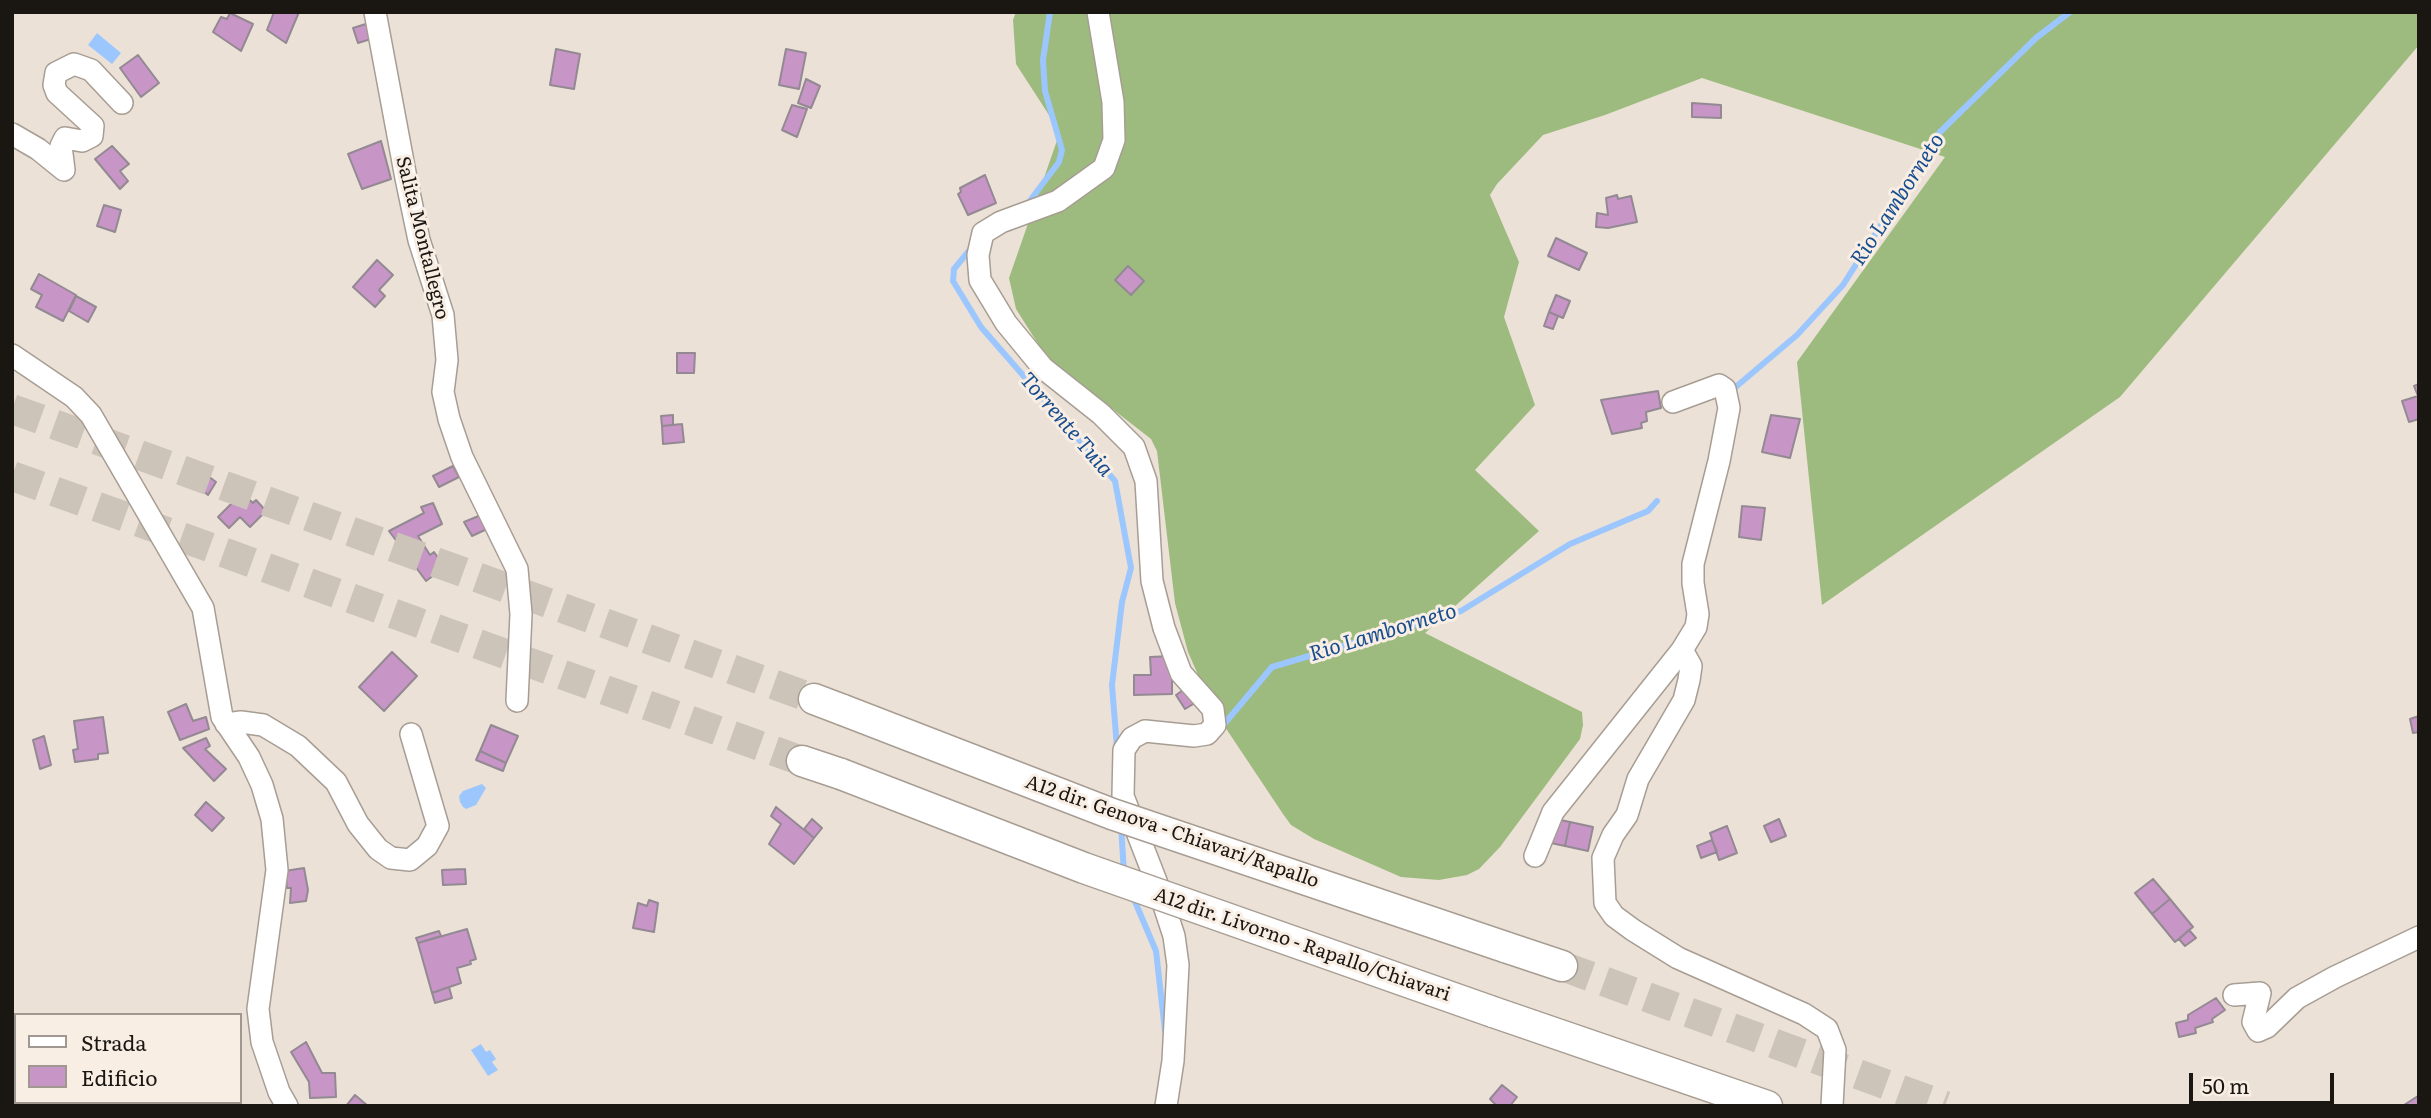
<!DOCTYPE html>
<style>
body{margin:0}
#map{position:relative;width:2431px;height:1118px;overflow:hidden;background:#ece1d7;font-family:Literata,serif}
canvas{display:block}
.frame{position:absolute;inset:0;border:14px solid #1a1612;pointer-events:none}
.legend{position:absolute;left:14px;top:1013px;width:228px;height:91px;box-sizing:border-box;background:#f9eee4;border:2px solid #a09890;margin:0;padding:9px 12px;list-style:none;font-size:21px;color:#1a1612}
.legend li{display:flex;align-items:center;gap:14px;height:35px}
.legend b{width:35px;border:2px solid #a09890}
.scale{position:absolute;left:2189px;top:1073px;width:145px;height:32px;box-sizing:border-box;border:4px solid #1a1612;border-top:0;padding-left:9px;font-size:21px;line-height:24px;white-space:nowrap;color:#1a1612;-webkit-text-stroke:5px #f9eee4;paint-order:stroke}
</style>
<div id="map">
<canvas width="2431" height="1118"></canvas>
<div class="frame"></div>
<ul class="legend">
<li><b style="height:9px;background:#fff"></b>Strada</li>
<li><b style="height:19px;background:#c895c7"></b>Edificio</li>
</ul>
<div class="scale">50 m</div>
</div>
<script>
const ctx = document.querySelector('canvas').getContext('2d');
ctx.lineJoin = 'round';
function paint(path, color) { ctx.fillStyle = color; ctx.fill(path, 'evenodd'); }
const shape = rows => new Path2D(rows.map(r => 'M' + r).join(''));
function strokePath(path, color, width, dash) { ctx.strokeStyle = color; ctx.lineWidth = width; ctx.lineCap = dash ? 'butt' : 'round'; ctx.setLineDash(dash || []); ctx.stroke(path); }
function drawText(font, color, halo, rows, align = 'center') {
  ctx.font = font + ' Literata,serif'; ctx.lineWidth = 6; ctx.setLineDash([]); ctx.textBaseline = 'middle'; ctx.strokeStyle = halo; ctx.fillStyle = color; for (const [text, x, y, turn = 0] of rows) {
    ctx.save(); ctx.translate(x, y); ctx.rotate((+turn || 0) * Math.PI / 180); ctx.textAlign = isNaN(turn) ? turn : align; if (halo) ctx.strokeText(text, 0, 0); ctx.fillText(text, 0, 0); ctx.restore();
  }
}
paint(shape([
 [1016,12,2419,12,2419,45,2120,397,1822,605,1797,362,1945,157,1702,78,1605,115,1543,135,1497,184,1490,195,1519,262,1504,317,1535,405,1475,470,1539,531,1425,633,1582,712,1583,725,1580,739,1500,847,1479,869,1467,875,1439,880,1401,877,1314,839,1291,825,1283,814,1213,709,1188,652,1175,603,1157,451,1151,439,1047,358,1016,309,1009,278,1060,132,1016,64,1013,20]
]), '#9dbb7e');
paint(shape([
 [97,33,121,53,112,64,88,45],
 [482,784,486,788,476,805,466,809,463,807,460,802,459,796,463,791],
 [481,1044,486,1052,490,1050,496,1059,492,1062,498,1070,488,1076,471,1050]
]), '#9cc6fe');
strokePath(shape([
 [1026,206,1059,162,1062,150,1045,91,1043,60,1050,12],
 [973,246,954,269,953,281,981,327,1115,481,1131,568,1122,602,1112,685,1117,748],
 [1731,391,1797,335,1843,285,1940,132,2036,38,2070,12],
 [1220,729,1272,667,1461,611,1570,544,1648,511,1657,501],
 [1121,825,1124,873],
 [1133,897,1156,951,1165,1031]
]), '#9cc6fe', 6);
const building = shape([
 [274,12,299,12,286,43,267,30,274,12],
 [230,13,253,24,241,51,213,32,221,17,227,19,230,13],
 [369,23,374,38,358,43,353,28,369,23],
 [556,49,580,54,574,89,550,85,556,49],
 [786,49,806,53,799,89,779,85,786,49],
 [138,55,159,83,141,97,120,68,138,55],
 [806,79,820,86,811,108,798,103,806,79],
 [1692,103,1721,105,1721,118,1692,117,1692,103],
 [792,105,807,109,797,137,782,130,792,105],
 [381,141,391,179,362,189,348,154,381,141],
 [112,146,129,164,120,171,128,181,120,189,95,159,112,146],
 [985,175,996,203,968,215,958,194,961,192,960,188,985,175],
 [1617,195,1618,199,1631,196,1637,222,1608,228,1596,227,1597,213,1608,215,1606,198,1617,195],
 [104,205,121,210,115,232,97,226,104,205],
 [1556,238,1587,253,1579,270,1548,256,1556,238],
 [377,260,393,275,379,290,385,296,375,307,353,287,377,260],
 [1128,266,1144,281,1131,295,1115,280,1128,266],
 [39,274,76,295,63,321,36,307,42,295,31,289,39,274],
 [1556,295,1570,301,1563,318,1549,312,1556,295],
 [76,296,96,307,88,322,69,311,76,296],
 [1549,312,1558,316,1553,329,1544,326,1549,312],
 [677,353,695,353,694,373,677,373,677,353],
 [2419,384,2419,419,2409,422,2402,401,2418,396,2414,386,2419,384],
 [1658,391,1661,408,1646,412,1647,421,1641,423,1642,428,1612,434,1601,400,1658,391],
 [673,415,673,425,662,426,661,416,673,415],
 [1771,415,1800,419,1790,458,1762,452,1771,415],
 [682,424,684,442,663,444,662,426,682,424],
 [453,466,459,477,439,487,433,476,453,466],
 [204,473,216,482,208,495,195,484,204,473],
 [242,493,253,503,256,500,266,511,250,527,240,517,229,528,218,517,242,493],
 [433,503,442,524,418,536,430,555,434,552,441,562,434,567,438,572,426,581,389,531,424,513,421,507,433,503],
 [1742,506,1765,508,1761,540,1739,537,1742,506],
 [481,515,489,528,472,536,464,522,481,515],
 [392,652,417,676,384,711,359,687,392,652],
 [1172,656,1172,694,1134,695,1134,675,1151,675,1150,657,1172,656],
 [1186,688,1195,703,1185,709,1176,695,1186,688],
 [186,704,193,721,206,717,209,729,180,740,168,712,186,704],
 [2419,716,2419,732,2413,733,2410,719,2419,716],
 [103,717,108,753,98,754,98,759,75,762,73,750,78,749,74,721,103,717],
 [491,725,518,736,506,763,480,751,491,725],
 [44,736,51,765,40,769,33,740,44,736],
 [206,738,210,746,205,749,226,769,214,781,183,748,206,738],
 [480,751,506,763,503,771,476,760,480,751],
 [206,802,224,818,212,831,195,815,206,802],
 [776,807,814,838,794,864,769,844,781,824,771,816,776,807],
 [812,819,822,828,814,838,804,829,812,819],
 [1556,819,1570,822,1565,846,1551,843,1556,819],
 [1779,819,1786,836,1771,842,1764,826,1779,819],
 [1570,822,1593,827,1588,851,1565,846,1570,822],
 [1727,826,1737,853,1719,860,1710,833,1727,826],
 [1712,840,1717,852,1701,858,1697,846,1712,840],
 [304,868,308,890,306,901,290,903,291,888,287,888,285,871,304,868],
 [465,869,466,884,443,885,442,870,465,869],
 [2153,879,2170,899,2152,914,2135,893,2153,879],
 [2170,899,2193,927,2175,942,2152,914,2170,899],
 [649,900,658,903,654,932,633,928,638,903,647,906,649,900],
 [467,929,476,959,470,961,471,964,457,968,461,983,432,993,418,943,467,929],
 [2189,930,2196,938,2185,946,2179,939,2189,930],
 [439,931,441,936,418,943,416,938,439,931],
 [449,987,452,998,435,1003,432,993,449,987],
 [2216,998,2225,1010,2212,1019,2213,1022,2195,1028,2196,1033,2179,1037,2176,1023,2188,1020,2188,1015,2216,998],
 [306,1042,322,1073,335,1073,336,1097,310,1098,309,1082,291,1052,306,1042],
 [1502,1085,1517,1097,1510,1106,1497,1106,1490,1099,1502,1085],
 [355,1095,368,1106,346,1106,355,1095],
 [2418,1096,2419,1106,2404,1105,2418,1096]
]);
paint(building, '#c895c7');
strokePath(building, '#938992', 2);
strokePath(shape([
 [12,409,814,699],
 [12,476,802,761],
 [1562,966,1945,1106]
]), '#ccc3b9', 30, [30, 15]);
const minor = shape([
 [375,12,406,178,419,240,443,315,447,360,443,392,449,419,462,457,517,569,521,614,517,701],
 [1098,12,1113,102,1114,140,1104,168,1058,201,1001,222,983,233,978,255,980,280,1006,323,1043,368,1101,414,1134,447,1146,481,1152,581,1164,628,1181,673,1213,709,1215,725,1207,734,1194,736,1145,731,1132,738,1124,750,1123,796,1156,881,1174,936,1178,965,1173,1061,1166,1106],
 [12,134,38,149,64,170,61,146,65,138,82,141,92,136,93,126,57,93,54,85,56,73,74,64,91,70,122,103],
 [12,355,74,397,91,415,203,608,222,717,249,757,262,785,272,819,277,870,258,1009,262,1042,279,1092,287,1106],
 [1673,402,1719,385,1725,389,1729,408,1719,461,1693,564,1693,583,1698,614,1696,627,1682,650,1691,666,1689,680,1684,700,1638,779,1627,815,1613,835,1603,858,1605,903,1614,916,1633,930,1678,958,1804,1014,1827,1029,1835,1050,1832,1106],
 [226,724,241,722,263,725,298,746,336,782,358,824,378,849,391,858,410,860,427,846,438,826,411,734],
 [1535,856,1553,812,1682,650],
 [2234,995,2260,993,2253,1022,2258,1031,2267,1027,2297,998,2335,977,2419,937]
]);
const highway = shape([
 [814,699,843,710],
 [802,761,841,774],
 [1505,947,1562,966],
 [1493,1012,1767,1106]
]);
strokePath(minor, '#a79d93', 24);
strokePath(highway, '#a79d93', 33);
strokePath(minor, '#fff', 21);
strokePath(highway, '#fff', 30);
const highwayBridge = shape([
 [843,710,1112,814,1505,947],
 [841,774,1084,868,1493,1012]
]);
strokePath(highwayBridge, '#a79d93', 33, []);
strokePath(highwayBridge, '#fff', 30);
drawText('19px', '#1a1612', '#f9eee4', [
 ["Salita Montallegro",422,238,76],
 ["A12 dir. Genova - Chiavari/Rapallo",1172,832,19],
 ["A12 dir. Livorno - Rapallo/Chiavari",1302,945,19]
]);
drawText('italic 21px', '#174d8e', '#f9eee4', [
 ["Rio Lamborneto",1898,200,-57],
 ["Torrente Tuia",1066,425,49],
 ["Rio Lamborneto",1383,633,-17]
]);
</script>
